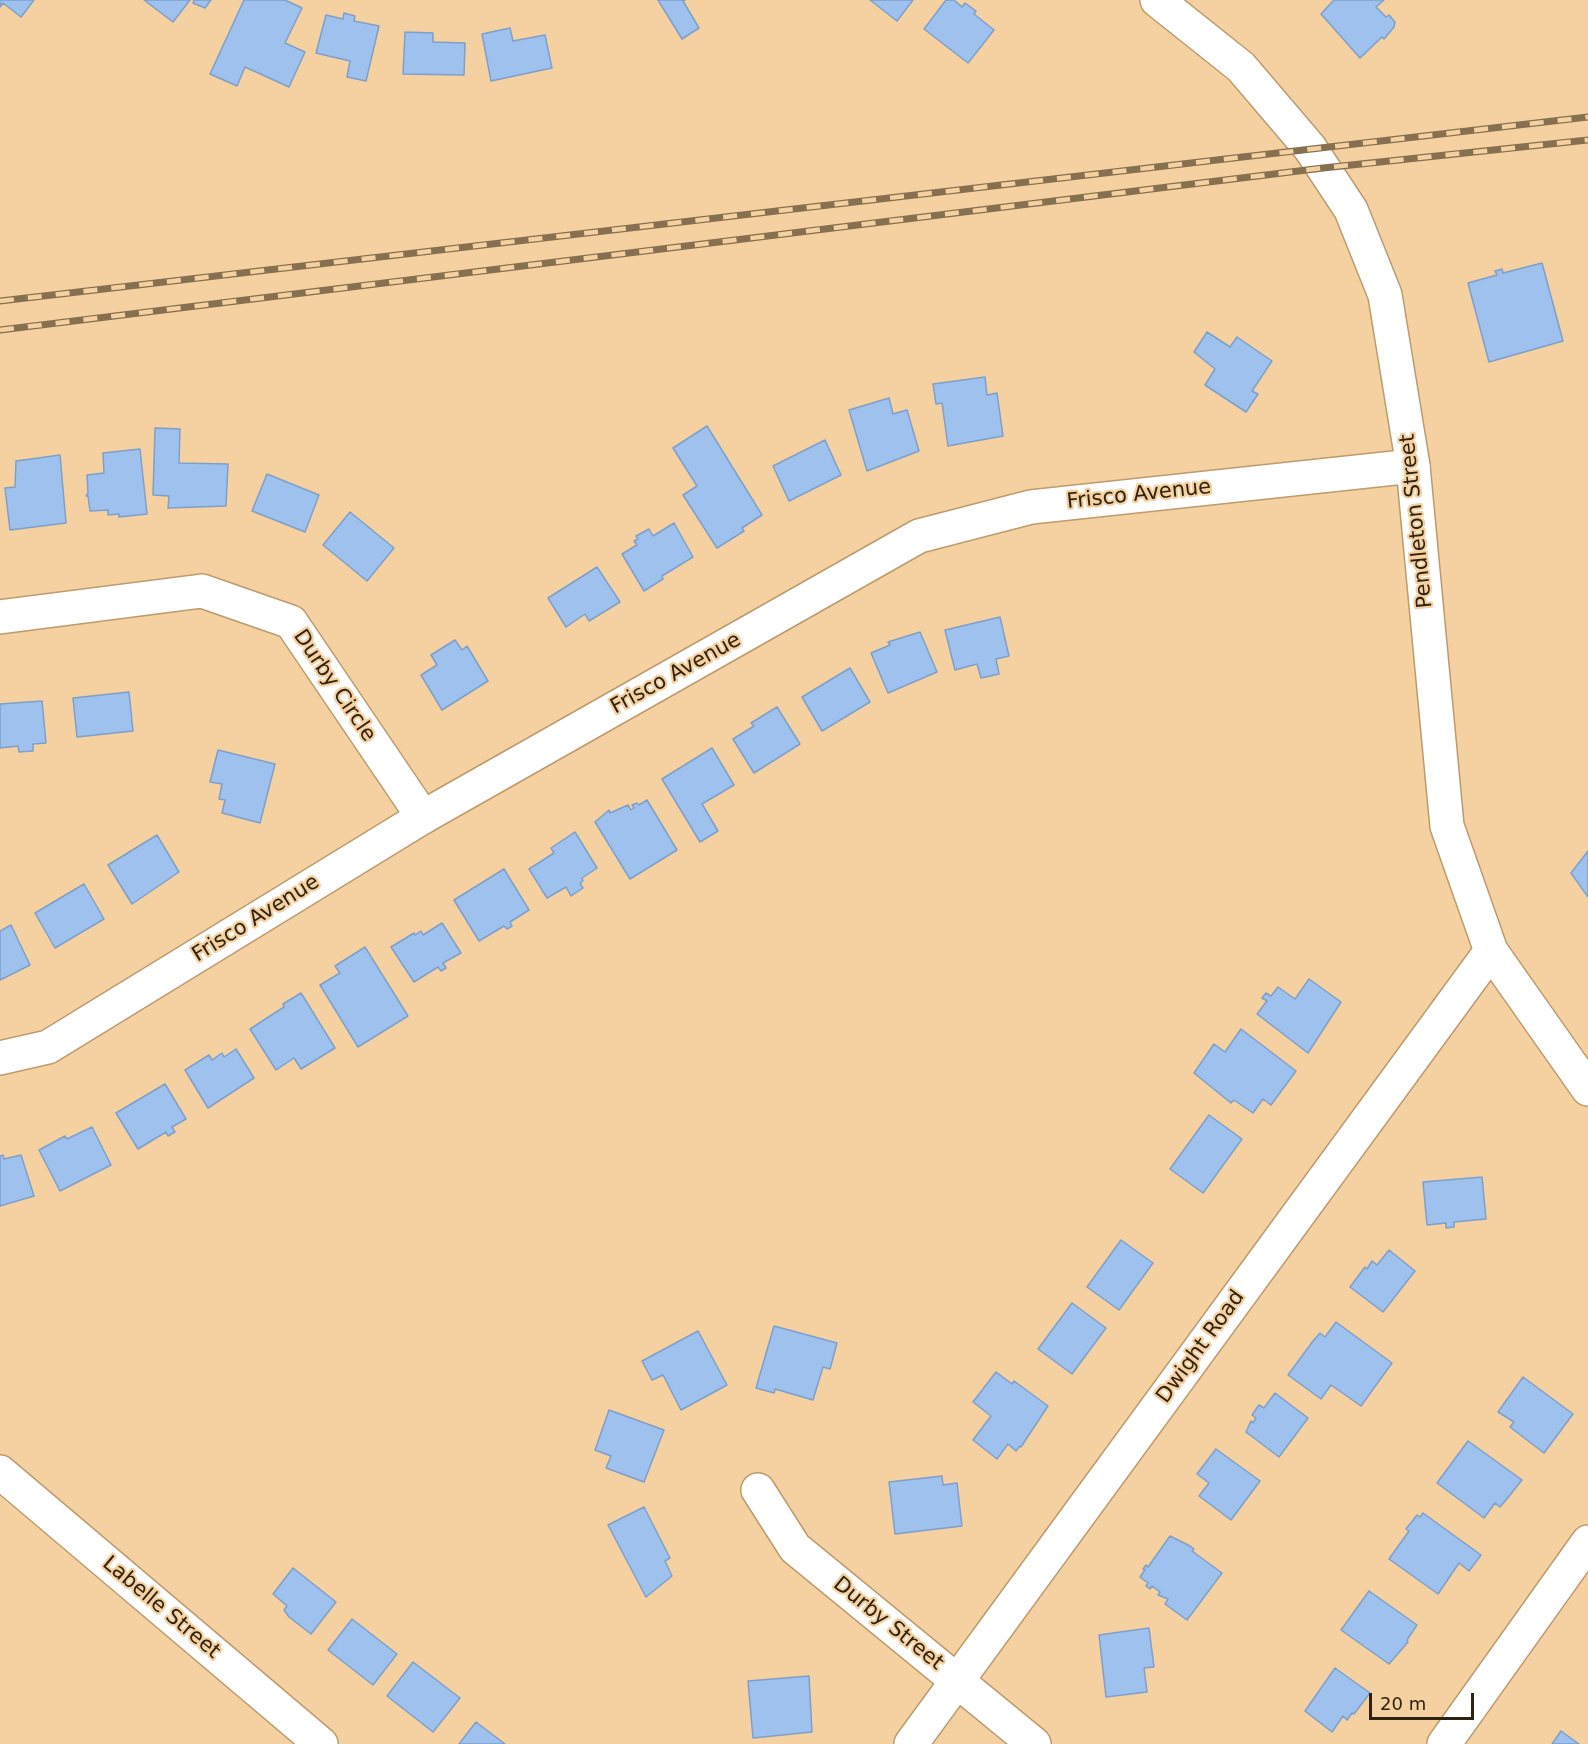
<!DOCTYPE html>
<style>
body{margin:0}
#map{position:relative;width:1588px;height:1744px;overflow:hidden;background:#f5d1a1;font-family:"DejaVu Sans",sans-serif}
canvas{display:block}
.scale{position:absolute;left:1369px;top:1693px;width:105px;height:27px;box-sizing:border-box;border:3px solid #2f220f;border-top:0;padding-left:8px;font-size:18px;line-height:21px;white-space:nowrap;color:#2f220f;-webkit-text-stroke:4px #f5d1a1;paint-order:stroke}
</style>
<div id="map">
<canvas width="1588" height="1744"></canvas>
<div class="scale">20 m</div>
</div>
<script>
const ctx = document.querySelector('canvas').getContext('2d');
ctx.lineJoin = 'round';
function paint(path, color) { ctx.fillStyle = color; ctx.fill(path, 'evenodd'); }
const shape = rows => new Path2D(rows.map(r => 'M' + r).join(''));
function strokePath(path, color, width, dash) { ctx.strokeStyle = color; ctx.lineWidth = width; ctx.lineCap = dash ? 'butt' : 'round'; ctx.setLineDash(dash || []); ctx.stroke(path); }
function drawText(font, color, halo, rows, align = 'center') {
  ctx.font = font + ' "DejaVu Sans",sans-serif'; ctx.lineWidth = 4.5; ctx.setLineDash([]); ctx.textBaseline = 'middle'; ctx.strokeStyle = halo; ctx.fillStyle = color; for (const [text, x, y, turn = 0] of rows) {
    ctx.save(); ctx.translate(x, y); ctx.rotate((+turn || 0) * Math.PI / 180); ctx.textAlign = isNaN(turn) ? turn : align; if (halo) ctx.strokeText(text, 0, 0); ctx.fillText(text, 0, 0); ctx.restore();
  }
}
const building = shape([
 [0,0,34,0,21,17,3,3,0,7,0,0],
 [144,0,190,0,173,22,144,0],
 [211,0,205,8,193,3,194,0,211,0],
 [244,0,285,0,302,8,285,43,305,52,289,87,245,67,237,86,210,74,244,0],
 [658,0,685,0,683,1,699,28,682,39,658,0],
 [870,0,913,0,897,21,870,0],
 [946,0,954,0,962,7,965,3,976,11,974,14,994,30,968,63,924,29,946,0],
 [1334,0,1384,0,1376,7,1386,17,1389,15,1395,22,1394,27,1384,39,1382,37,1360,58,1321,14,1334,0],
 [344,13,355,16,354,21,379,26,366,81,347,77,350,61,316,53,326,15,343,19,344,13],
 [510,28,513,41,545,35,552,68,491,81,482,34,510,28],
 [405,32,433,33,433,42,465,43,464,75,403,74,405,32],
 [1542,263,1563,341,1489,362,1468,283,1497,275,1495,271,1502,269,1503,273,1542,263],
 [1207,332,1230,347,1237,337,1272,361,1252,391,1258,394,1246,412,1205,385,1215,369,1194,352,1207,332],
 [985,377,987,395,997,393,1003,436,948,446,942,403,936,404,933,384,985,377],
 [889,398,893,414,907,410,919,451,867,471,849,410,889,398],
 [707,426,762,515,742,528,744,531,717,548,683,495,697,486,673,448,707,426],
 [155,428,180,429,179,463,228,464,226,506,168,508,169,496,153,495,155,428],
 [825,440,841,475,789,501,773,466,825,440],
 [140,449,147,514,119,517,119,514,108,515,108,510,90,511,88,496,86,496,88,493,87,475,104,473,103,453,140,449],
 [60,455,66,523,10,530,5,488,15,487,16,461,60,455],
 [267,474,319,495,305,532,252,511,267,474],
 [350,512,394,548,367,581,323,545,350,512],
 [674,523,693,557,662,576,663,579,644,591,622,554,637,545,634,541,638,539,636,536,649,529,653,536,674,523],
 [597,567,620,602,589,621,585,614,566,627,548,598,597,567],
 [1000,617,1009,656,996,659,999,674,981,678,977,664,955,670,945,630,1000,617],
 [920,632,937,672,888,693,871,653,890,645,888,642,920,632],
 [455,640,462,650,467,646,488,681,442,710,421,675,437,665,431,655,455,640],
 [850,668,870,702,822,731,802,697,850,668],
 [129,692,133,731,77,737,73,698,129,692],
 [42,701,46,743,33,744,33,751,19,752,18,746,0,748,0,704,42,701],
 [777,707,800,744,754,773,733,739,754,726,751,723,777,707],
 [712,748,734,785,702,804,718,831,700,842,662,779,712,748],
 [218,750,275,764,260,823,222,813,225,800,219,799,222,784,210,782,218,750],
 [647,800,677,850,630,879,595,822,609,810,610,813,628,805,631,810,634,808,632,805,637,803,639,805,647,800],
 [575,832,597,868,582,878,583,881,580,883,583,888,571,896,566,887,547,898,529,869,554,853,551,848,575,832],
 [157,835,179,872,132,904,108,865,157,835],
 [1588,851,1588,897,1571,873,1588,851],
 [504,869,529,910,510,922,512,926,507,929,504,926,479,941,454,900,504,869],
 [84,884,104,919,55,948,35,913,84,884],
 [442,923,461,953,443,963,446,968,441,971,438,967,414,982,391,947,414,933,415,935,421,931,423,935,442,923],
 [11,925,30,965,0,980,0,931,11,925],
 [365,947,408,1016,358,1047,320,985,340,973,335,966,365,947],
 [1309,979,1341,1002,1308,1053,1257,1014,1267,1001,1262,998,1266,993,1271,996,1278,987,1295,999,1309,979],
 [301,993,335,1048,301,1069,294,1058,276,1070,250,1029,284,1007,283,1004,301,993],
 [1241,1029,1296,1071,1271,1105,1263,1099,1253,1113,1234,1100,1231,1103,1194,1073,1214,1044,1225,1052,1241,1029],
 [236,1049,254,1078,208,1108,185,1070,209,1055,212,1060,222,1053,224,1057,236,1049],
 [165,1084,186,1119,172,1127,175,1132,168,1136,166,1132,138,1149,116,1113,165,1084],
 [1209,1115,1242,1139,1203,1193,1170,1169,1209,1115],
 [92,1127,111,1165,60,1191,39,1150,65,1136,67,1139,92,1127],
 [3,1155,4,1159,21,1155,34,1196,0,1206,0,1156,3,1155],
 [1482,1177,1486,1219,1454,1222,1454,1227,1446,1228,1446,1223,1427,1225,1423,1182,1482,1177],
 [1121,1240,1153,1263,1119,1310,1087,1287,1121,1240],
 [1389,1250,1415,1271,1383,1312,1350,1287,1365,1267,1367,1269,1372,1261,1377,1265,1389,1250],
 [1072,1303,1106,1328,1072,1374,1038,1349,1072,1303],
 [1336,1322,1392,1363,1361,1406,1331,1385,1321,1399,1288,1375,1313,1341,1320,1333,1325,1337,1336,1322],
 [774,1326,837,1343,830,1369,823,1367,813,1400,775,1389,774,1393,756,1388,774,1326],
 [698,1331,727,1385,681,1410,663,1375,652,1380,642,1361,698,1331],
 [996,1372,1012,1384,1014,1381,1048,1406,1021,1447,1020,1446,1016,1451,1008,1444,997,1459,973,1440,991,1416,973,1402,996,1372],
 [1523,1377,1573,1414,1544,1453,1510,1427,1514,1422,1498,1412,1523,1377],
 [1275,1393,1308,1418,1279,1457,1246,1432,1251,1421,1253,1423,1256,1418,1252,1415,1259,1405,1264,1408,1275,1393],
 [609,1410,664,1430,644,1482,606,1468,611,1456,595,1450,609,1410],
 [1468,1441,1522,1480,1506,1500,1500,1507,1495,1503,1484,1518,1437,1483,1468,1441],
 [1216,1449,1260,1481,1231,1520,1199,1496,1209,1483,1197,1474,1216,1449],
 [942,1476,943,1485,957,1483,962,1526,895,1534,889,1482,942,1476],
 [644,1507,670,1558,665,1561,672,1576,646,1597,608,1525,644,1507],
 [1423,1513,1481,1555,1469,1571,1459,1563,1438,1594,1389,1559,1409,1531,1406,1529,1417,1515,1420,1517,1423,1513],
 [1170,1536,1190,1546,1194,1549,1192,1551,1222,1573,1187,1620,1165,1604,1168,1599,1158,1595,1160,1592,1152,1586,1150,1589,1146,1586,1148,1583,1140,1577,1145,1570,1143,1569,1146,1565,1148,1567,1170,1536],
 [293,1568,336,1602,311,1634,289,1617,284,1610,287,1606,273,1594,293,1568],
 [1369,1591,1417,1625,1407,1640,1408,1642,1389,1664,1341,1630,1369,1591],
 [352,1619,397,1654,373,1685,328,1650,352,1619],
 [1149,1628,1154,1667,1144,1668,1147,1692,1106,1697,1099,1635,1149,1628],
 [413,1662,460,1698,433,1732,387,1696,413,1662],
 [1335,1668,1370,1693,1354,1714,1352,1713,1347,1720,1343,1716,1332,1732,1305,1711,1335,1668],
 [809,1676,812,1732,753,1738,748,1681,809,1676],
 [476,1722,505,1744,459,1744,476,1722],
 [1561,1731,1579,1744,1552,1744,1561,1731]
]);
paint(building, '#9ec1ee');
strokePath(building, '#7d9fca', 1.5);
const minor = shape([
 [0,617,202,591,291,622,423,817],
 [758,1490,795,1548,1034,1744],
 [1444,1744,1588,1542]
]);
const tertiary = shape([
 [0,1058,48,1047,423,817,919,536,1031,507,1413,466],
 [0,1472,321,1744],
 [911,1744,1491,951]
]);
const secondary = shape([
 [1157,0,1241,67,1310,148,1351,210,1385,295,1413,466,1447,826,1491,951,1588,1089]
]);
strokePath(minor, '#bd9b6d', 36);
strokePath(tertiary, '#bd9b6d', 36);
strokePath(secondary, '#bd9b6d', 36);
strokePath(minor, '#fff', 33);
strokePath(tertiary, '#fff', 33);
strokePath(secondary, '#fff', 33);
const rail = shape([
 [0,301,1588,117],
 [0,330,1323,168,1588,140]
]);
strokePath(rail, '#877050', 7);
strokePath(rail, '#f5d1a1', 4.5, [14]);
drawText('21px', '#2f220f', '#f5d1a1', [
 ["Frisco Avenue",1139,495,-6],
 ["Pendleton Street",1417,521,-96],
 ["Frisco Avenue",676,674,-29],
 ["Durby Circle",334,686,56],
 ["Frisco Avenue",256,919,-32],
 ["Dwight Road",1201,1347,-54],
 ["Labelle Street",161,1608,40],
 ["Durby Street",888,1624,39]
]);
</script>
